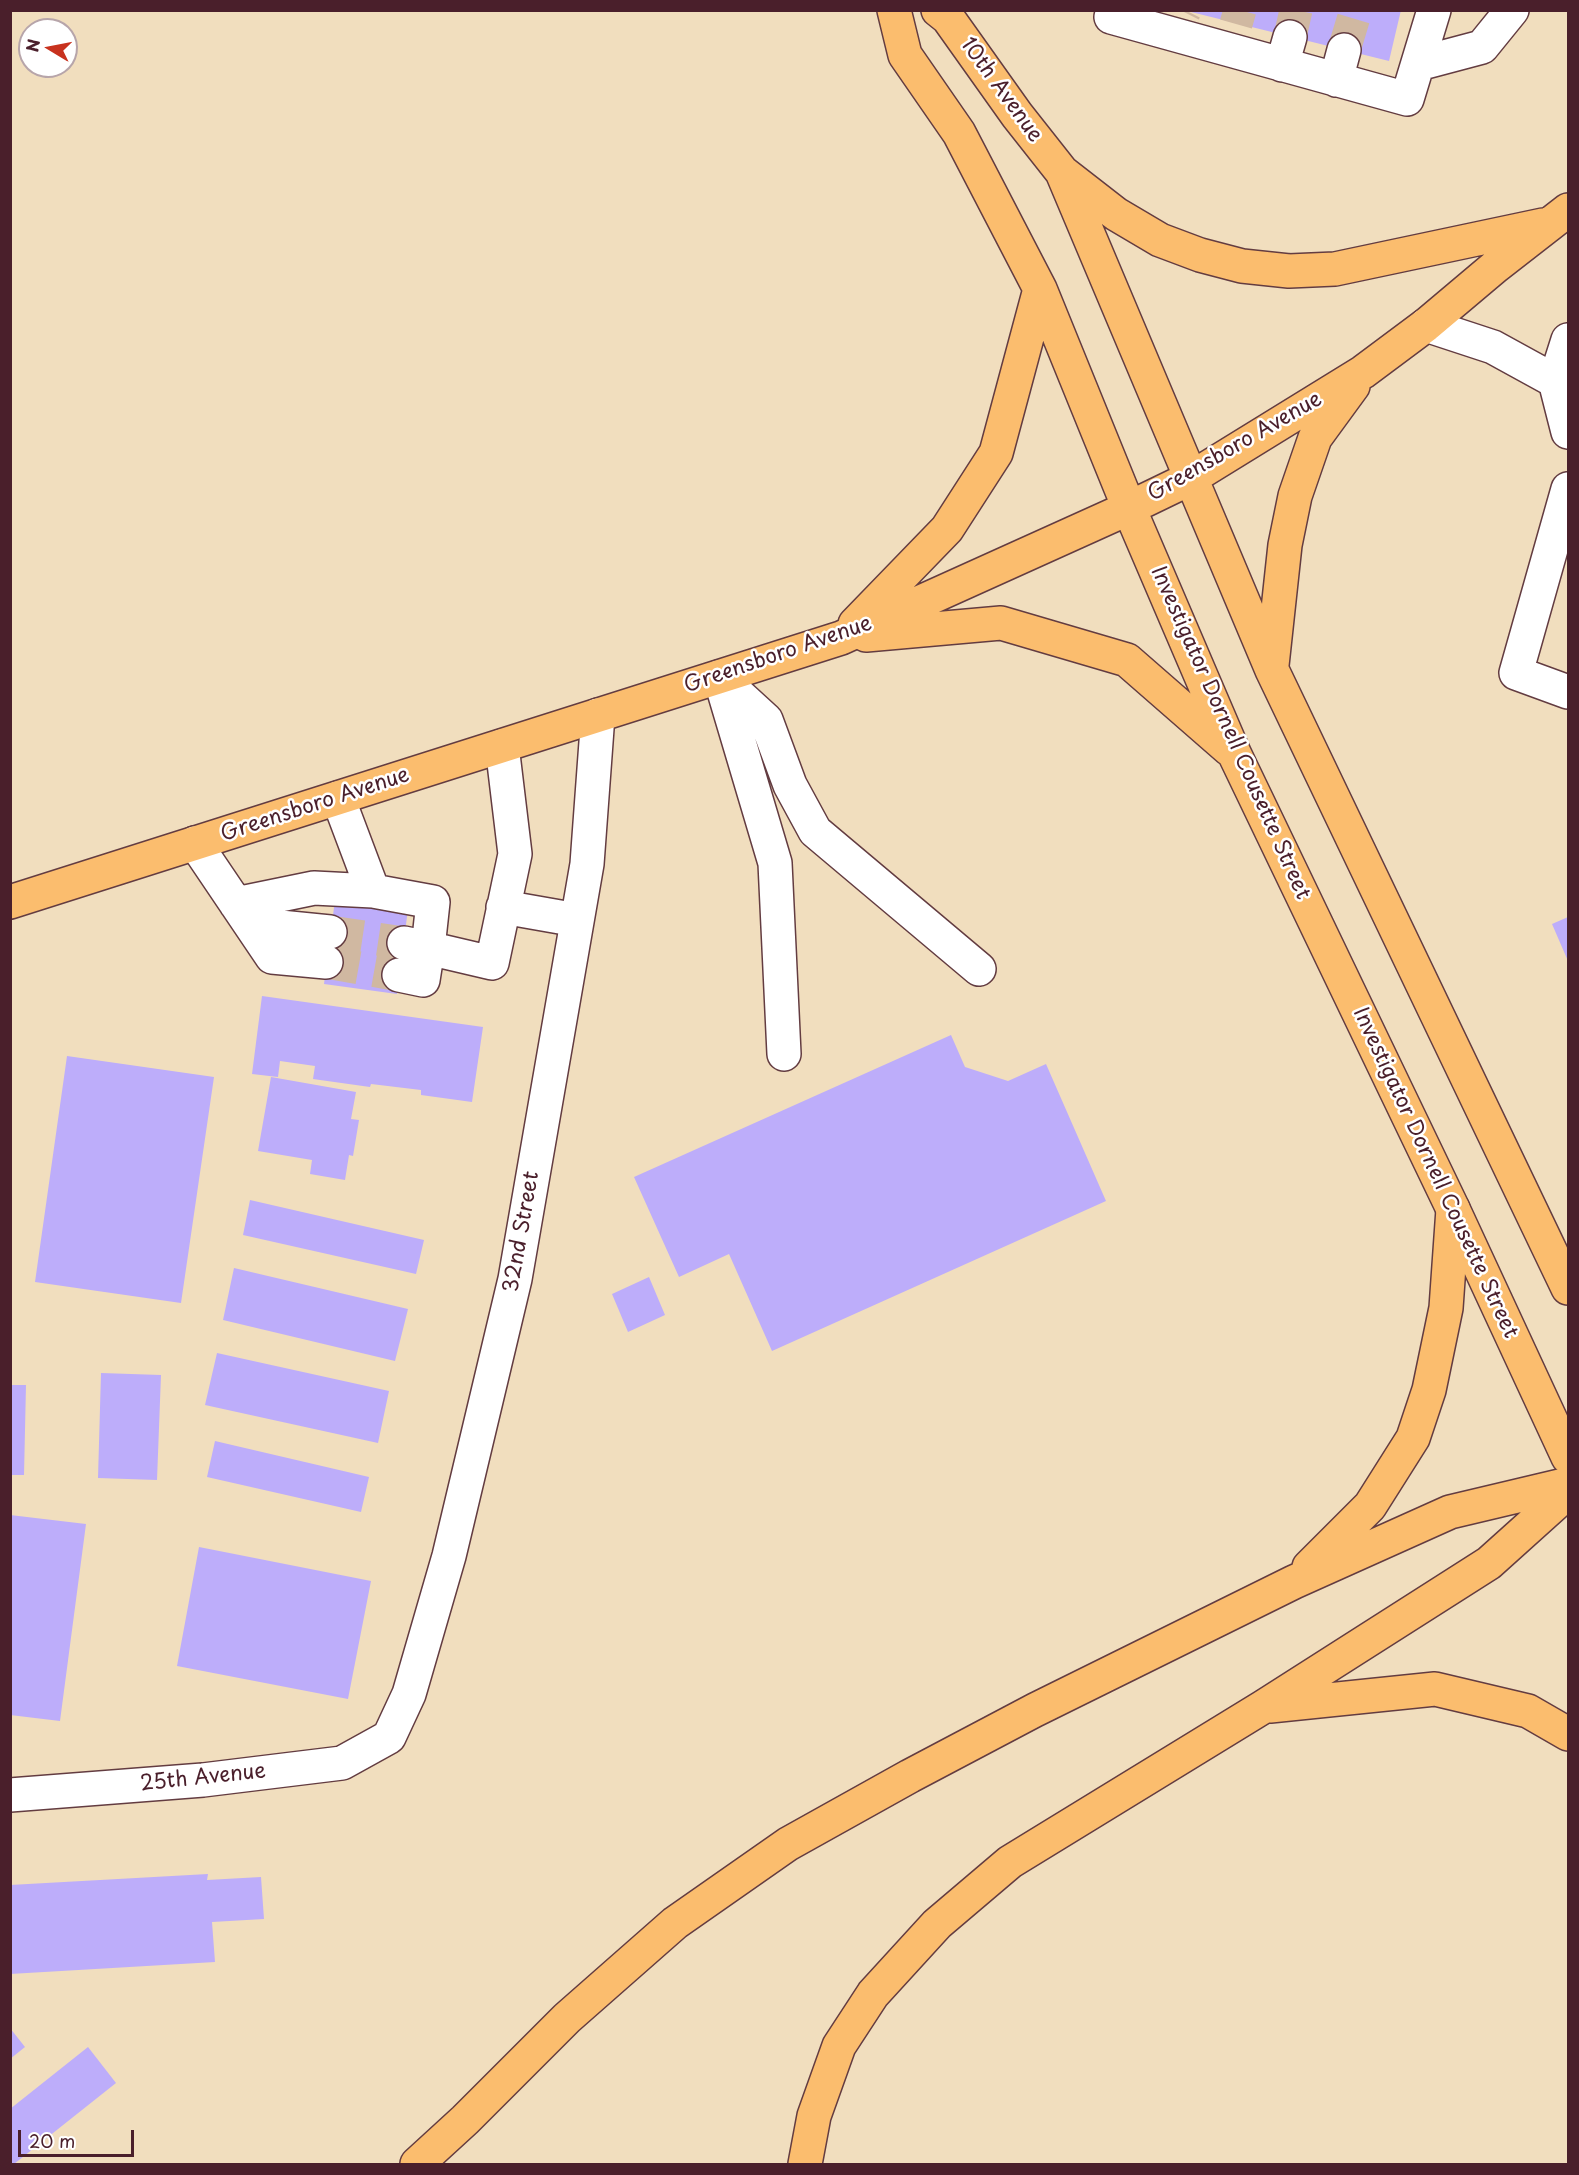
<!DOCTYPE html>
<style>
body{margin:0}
#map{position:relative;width:1579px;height:2175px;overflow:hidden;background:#f1debe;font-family:"Playpen Sans",sans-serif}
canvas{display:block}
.frame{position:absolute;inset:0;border:12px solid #4a1f2b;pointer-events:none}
.north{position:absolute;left:18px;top:18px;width:60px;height:60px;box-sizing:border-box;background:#fff;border:2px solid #b7a5aa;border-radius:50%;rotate:280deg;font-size:16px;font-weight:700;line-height:24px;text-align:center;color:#4a1f2b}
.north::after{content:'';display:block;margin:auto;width:21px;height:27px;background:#c8321e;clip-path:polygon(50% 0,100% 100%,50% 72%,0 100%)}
.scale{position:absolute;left:18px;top:2130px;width:116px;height:27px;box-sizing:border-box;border:3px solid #4a1f2b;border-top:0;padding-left:8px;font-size:18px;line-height:21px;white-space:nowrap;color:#4a1f2b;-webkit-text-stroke:4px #fff;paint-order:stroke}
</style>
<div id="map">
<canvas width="1579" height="2175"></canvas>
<div class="frame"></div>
<div class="north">N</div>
<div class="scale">20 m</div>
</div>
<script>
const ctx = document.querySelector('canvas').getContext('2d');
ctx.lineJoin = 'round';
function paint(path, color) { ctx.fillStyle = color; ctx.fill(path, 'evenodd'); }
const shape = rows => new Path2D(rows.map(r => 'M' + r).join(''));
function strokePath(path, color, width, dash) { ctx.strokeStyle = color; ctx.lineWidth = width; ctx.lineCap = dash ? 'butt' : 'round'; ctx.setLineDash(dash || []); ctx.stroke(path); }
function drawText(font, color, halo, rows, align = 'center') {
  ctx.font = font + ' "Playpen Sans",sans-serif'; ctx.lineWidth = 5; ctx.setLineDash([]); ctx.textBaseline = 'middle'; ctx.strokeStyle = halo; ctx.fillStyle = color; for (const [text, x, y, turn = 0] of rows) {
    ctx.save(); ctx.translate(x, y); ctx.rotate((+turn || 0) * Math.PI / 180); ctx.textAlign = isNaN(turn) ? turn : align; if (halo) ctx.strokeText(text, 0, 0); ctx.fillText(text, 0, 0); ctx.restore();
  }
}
paint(shape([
 [1183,10,1401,10,1389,61],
 [335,900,408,909,397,994,324,984],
 [1568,917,1568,961,1552,924],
 [262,996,483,1027,472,1102,421,1095,421,1090,371,1084,370,1087,313,1079,315,1066,280,1061,278,1077,252,1074],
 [951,1035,965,1067,1008,1081,1046,1064,1106,1201,772,1351,729,1254,679,1277,634,1177],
 [67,1056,214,1077,181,1303,35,1282],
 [271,1077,356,1092,351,1119,359,1120,353,1156,349,1155,345,1180,310,1174,312,1160,258,1151],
 [250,1200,424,1240,416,1274,243,1235],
 [234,1268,408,1309,395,1361,223,1320],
 [649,1277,665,1315,628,1332,612,1294],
 [217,1353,389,1391,378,1443,205,1405],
 [101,1373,161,1375,157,1480,98,1478],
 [10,1385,26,1385,24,1475,10,1475],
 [215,1441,369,1477,361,1512,207,1477],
 [10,1515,86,1524,60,1721,10,1715],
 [199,1547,371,1581,348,1699,177,1666],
 [208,1874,207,1880,261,1877,264,1919,212,1922,215,1962,10,1974,10,1885],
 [10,2028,25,2047,10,2059],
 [88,2047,116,2083,14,2164,10,2164,10,2109]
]), '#bdadfa');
strokePath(shape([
 [1184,12,1185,10],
 [1236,24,1240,10],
 [1290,37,1296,10],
 [1344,50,1356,10],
 [330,932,404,943],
 [326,962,399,975]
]), '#d0b8a1', 33, [33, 16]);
const minor = shape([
 [1113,10,1111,17,1407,99,1434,10],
 [1418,64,1482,47,1512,10],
 [1282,65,1290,37],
 [1336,80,1344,50],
 [1426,325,1493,347,1555,381],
 [1568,340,1555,381,1568,432],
 [1568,489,1516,673,1568,692],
 [719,677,766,720,790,785,815,831,979,969],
 [720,678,775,863,784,1054],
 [338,798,373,891,433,902,428,948,492,963,515,854,502,746],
 [195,843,272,957,326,962],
 [236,904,314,888,373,891],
 [503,907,577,920],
 [250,924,330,932],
 [399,975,423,980,428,948,404,943],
 [10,1795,203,1780,342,1763,389,1737,409,1694,449,1556,515,1279,587,864,598,715]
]);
const major = shape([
 [894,10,905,55,959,133,1040,289,1129,508,1234,753,1453,1209,1568,1457],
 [938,10,948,18,1017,115,1062,172,1116,214,1160,240,1200,255,1242,266,1289,271,1335,269,1543,225],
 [1062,172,1272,670,1568,1288],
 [855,624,947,529,996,453,1040,289],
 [866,635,1001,623,1127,660,1229,749],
 [1272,665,1285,545,1295,496,1315,438,1353,386],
 [10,902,841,638,1129,508,1191,478,1363,372,1426,325,1496,266,1568,210]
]);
const highway = shape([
 [1309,1567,1370,1506,1413,1438,1429,1390,1446,1308,1453,1209],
 [1270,1706,1435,1689,1528,1711,1568,1734],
 [417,2164,465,2120,567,2018,675,1923,788,1844,910,1776,1035,1710,1294,1582,1450,1512,1568,1484],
 [805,2164,814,2116,839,2046,873,1994,937,1924,1010,1862,1263,1707,1489,1563,1568,1492]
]);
strokePath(minor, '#633c41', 36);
strokePath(major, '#633c41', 36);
strokePath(highway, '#633c41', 36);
strokePath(minor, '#fff', 33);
strokePath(major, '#fbbd6e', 33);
strokePath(highway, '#fbbd6e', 33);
drawText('21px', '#4a1f2b', '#fff', [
 ["10th Avenue",1001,90,54],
 ["Greensboro Avenue",1235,447,-30],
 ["Greensboro Avenue",778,655,-19],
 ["Investigator Dornell Cousette Street",1230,733,66],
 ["Greensboro Avenue",315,805,-18],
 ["Investigator Dornell Cousette Street",1435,1173,65],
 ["32nd Street",522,1232,-80],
 ["25th Avenue",203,1778,-6]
]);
</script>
